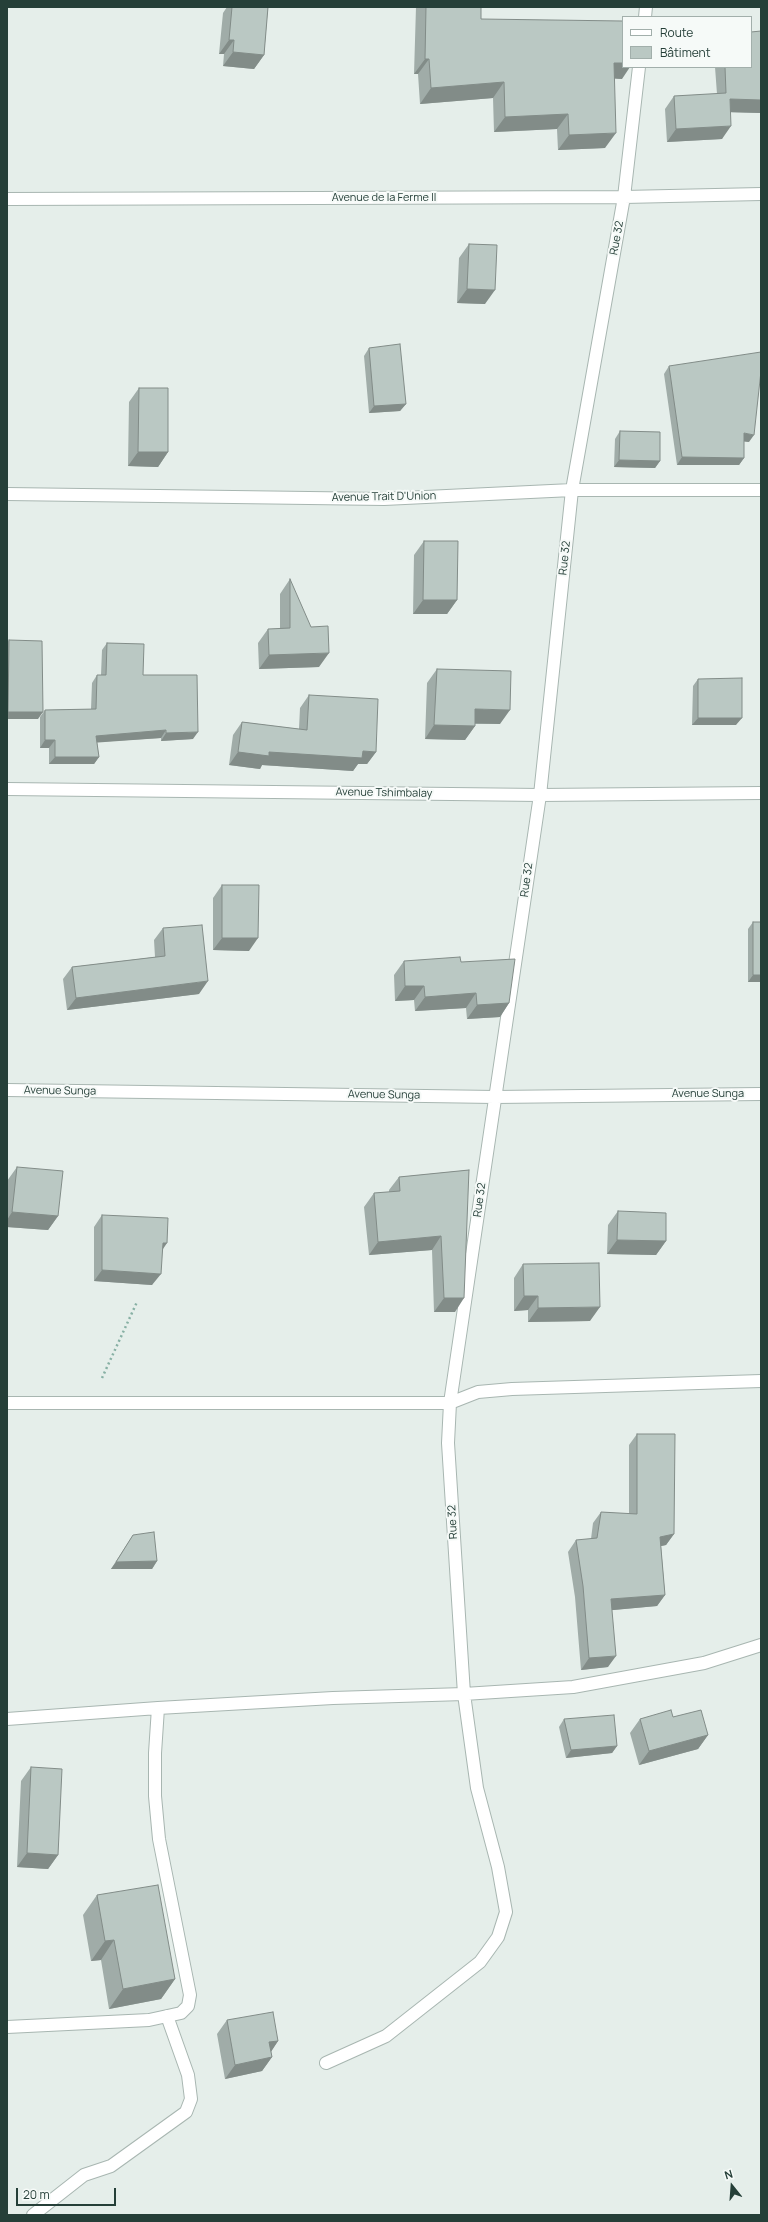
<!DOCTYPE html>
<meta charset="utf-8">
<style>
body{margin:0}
#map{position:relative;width:768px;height:2222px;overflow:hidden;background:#e5eeea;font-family:Manrope,sans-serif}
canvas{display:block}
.frame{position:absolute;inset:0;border:8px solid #253f38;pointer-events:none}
.legend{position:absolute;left:622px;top:16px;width:130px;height:52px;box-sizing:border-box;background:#f6faf8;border:1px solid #a2afab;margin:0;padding:5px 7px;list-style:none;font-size:12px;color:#253f38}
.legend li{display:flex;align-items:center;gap:8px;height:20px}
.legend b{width:20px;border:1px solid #a2afab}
.north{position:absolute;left:712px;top:2166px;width:40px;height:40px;-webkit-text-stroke:3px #f6faf8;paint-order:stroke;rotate:343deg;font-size:11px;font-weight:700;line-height:16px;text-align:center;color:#253f38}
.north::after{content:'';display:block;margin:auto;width:14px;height:18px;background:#253f38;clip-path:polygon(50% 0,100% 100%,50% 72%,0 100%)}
.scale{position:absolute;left:16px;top:2188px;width:100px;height:18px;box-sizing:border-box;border:2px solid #253f38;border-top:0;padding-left:5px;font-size:12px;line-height:14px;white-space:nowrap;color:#253f38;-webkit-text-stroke:3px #f6faf8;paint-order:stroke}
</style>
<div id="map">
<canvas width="768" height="2222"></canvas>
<div class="frame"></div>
<ul class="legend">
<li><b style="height:5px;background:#fff"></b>Route</li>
<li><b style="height:11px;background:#bac8c3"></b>Bâtiment</li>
</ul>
<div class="north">N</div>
<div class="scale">20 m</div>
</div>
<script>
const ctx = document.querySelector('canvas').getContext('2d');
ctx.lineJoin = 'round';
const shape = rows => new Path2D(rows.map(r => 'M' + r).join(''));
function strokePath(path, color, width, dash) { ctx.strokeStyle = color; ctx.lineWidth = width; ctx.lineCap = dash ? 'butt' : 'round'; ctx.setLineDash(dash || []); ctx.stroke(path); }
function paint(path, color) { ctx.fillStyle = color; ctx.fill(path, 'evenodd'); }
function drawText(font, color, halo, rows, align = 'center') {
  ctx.font = font + ' Manrope,sans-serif'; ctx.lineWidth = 4; ctx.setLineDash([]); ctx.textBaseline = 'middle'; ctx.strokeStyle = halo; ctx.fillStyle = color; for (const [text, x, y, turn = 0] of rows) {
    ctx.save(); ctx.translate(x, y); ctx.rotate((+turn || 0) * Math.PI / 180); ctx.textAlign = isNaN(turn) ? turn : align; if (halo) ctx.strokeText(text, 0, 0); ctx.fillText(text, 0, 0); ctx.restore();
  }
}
const street = shape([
 [645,17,646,7],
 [7,199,624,197,761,194],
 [7,494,384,499,572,490,761,490],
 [7,789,540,795,761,793],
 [7,1090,495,1097,761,1094],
 [7,1403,450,1403,478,1392,512,1389,761,1381],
 [7,1719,158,1708,333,1698,464,1694,573,1687,704,1663,761,1645],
 [7,2027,149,2020,181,2013,188,2006,190,1995,159,1839,155,1796,155,1753,158,1708],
 [326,2063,386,2036,480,1962,498,1937,506,1912,498,1867,477,1788,464,1694,448,1443,450,1403,540,795,572,490,624,197,639,67],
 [33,2215,84,2175,111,2166,186,2112,191,2099,188,2075,167,2016]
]);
strokePath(street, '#a8b6b1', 14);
strokePath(shape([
 [102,1378,137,1302]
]), '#87b0a4', 2.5, [2, 3]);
strokePath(street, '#fff', 12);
paint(shape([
 [227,7,268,7,264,55,254,69,223,66,224,54,219,54,223,13],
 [416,7,481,7,481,19,622,79,614,78,605,148,558,150,557,129,494,132,493,98,420,104,418,74,414,74],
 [761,31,761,113,731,112,722,139,667,142,665,109,674,96,717,94,715,67,751,67],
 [469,244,485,304,457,303,459,258],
 [369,348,406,404,400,411,369,413,364,356],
 [669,366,749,442,744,441,744,458,739,465,677,465,664,374],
 [139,388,168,452,158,467,128,466,129,402],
 [620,431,660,461,655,468,614,467,615,439],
 [424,541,457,600,447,614,413,614,414,555],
 [290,579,319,667,259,669,258,643,268,629,280,629,280,594],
 [9,640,38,719,7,719,7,643],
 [107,643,143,675,193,739,161,741,161,738,97,742,99,757,94,764,49,764,49,748,40,748,40,717,45,710,91,709,92,683,97,675,101,675,102,650],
 [437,669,500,724,475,724,475,726,465,740,425,739,427,683],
 [698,679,736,725,692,725,693,686],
 [309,695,376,752,367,764,358,764,353,771,262,765,260,769,229,765,233,735,242,722,299,729,300,708],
 [222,885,249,951,213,950,213,898],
 [753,922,761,982,748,982,748,929],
 [163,928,199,994,67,1010,63,979,72,967,155,957,154,940],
 [404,961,461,962,509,1003,500,1017,467,1019,466,1008,415,1011,414,1000,395,1001,394,975],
 [17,1167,58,1216,48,1230,7,1227,7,1181],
 [469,1170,455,1312,434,1312,432,1250,369,1255,364,1207,374,1193,389,1192,389,1190,399,1177],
 [618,1211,666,1241,656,1255,607,1254,608,1225],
 [102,1215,162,1250,152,1285,94,1281,94,1227],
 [523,1264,590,1321,528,1322,528,1310,514,1311,514,1278],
 [637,1434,674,1534,666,1545,661,1546,665,1595,657,1606,612,1610,608,1667,581,1670,575,1597,568,1552,576,1540,591,1539,593,1523,601,1512,629,1514,629,1445],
 [133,1535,157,1561,152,1569,111,1569],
 [673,1717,708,1735,698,1749,639,1765,630,1733,640,1719],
 [564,1719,617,1746,612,1753,566,1758,559,1727],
 [31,1767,58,1855,48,1869,17,1867,21,1781],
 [97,1895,175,1979,161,1999,109,2009,101,1960,91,1961,83,1915],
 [227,2020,278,2041,271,2051,272,2057,262,2071,225,2079,217,2034]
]), '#a0aca8');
paint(shape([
 [229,40,234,40,224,54,219,54],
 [233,52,264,55,254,69,223,66],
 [425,59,429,59,418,74,414,74],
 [614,63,623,63,623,67,630,67,622,79,603,78],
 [504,82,493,98,420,104,431,88],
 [730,99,761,100,761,113,721,112],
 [568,114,557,129,494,132,505,117],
 [731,126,722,139,667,142,676,129],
 [616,133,605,148,558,150,569,135],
 [467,289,495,290,485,304,457,303],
 [406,404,400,411,369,413,374,406],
 [744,433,754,435,749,442,739,441],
 [138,452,168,452,158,467,128,466],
 [682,457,744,458,739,465,677,465],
 [619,460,660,461,655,468,614,467],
 [423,600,457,600,447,614,413,614],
 [329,653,319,667,259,669,269,655],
 [475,709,510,710,500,724,465,723],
 [8,712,43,712,38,719,7,719,7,714],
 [698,718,742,718,736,725,692,725],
 [434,725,475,726,465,740,425,739],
 [166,730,161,738,91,743,96,736],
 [198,732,193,739,161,741,166,733],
 [45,740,55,740,49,748,40,748],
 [363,751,376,752,367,764,358,764,353,771,262,765,260,769,229,765,238,752],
 [55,757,99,757,94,764,49,764],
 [222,938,258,938,249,951,213,950],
 [753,975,761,975,761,982,748,982],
 [208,981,199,994,67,1010,76,998],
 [405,986,424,986,414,1000,395,1001],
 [476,993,466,1008,415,1011,425,997],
 [509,1003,500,1017,467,1019,477,1005],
 [12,1212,58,1216,48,1230,7,1227,7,1220],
 [441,1236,432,1250,369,1255,378,1242],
 [617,1240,666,1241,656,1255,607,1254],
 [163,1243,167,1243,159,1255],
 [102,1270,161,1274,152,1285,94,1281],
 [524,1296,538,1296,528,1310,514,1311],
 [444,1298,464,1298,455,1312,434,1312],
 [600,1307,590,1321,528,1322,538,1308],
 [674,1534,666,1545,652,1548,660,1537],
 [157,1561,152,1569,111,1569,116,1562],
 [665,1595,657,1606,603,1611,611,1599],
 [616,1656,608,1667,581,1670,589,1658],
 [708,1735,698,1749,639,1765,649,1751],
 [617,1746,612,1753,566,1758,571,1750],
 [27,1853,58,1855,48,1869,17,1867],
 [114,1940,101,1960,91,1961,105,1941],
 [175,1979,161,1999,109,2009,123,1989],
 [278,2041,269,2055,269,2042],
 [272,2057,262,2071,225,2079,235,2065]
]), '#828c88');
const building = shape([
 [232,7,268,7,264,55,233,52,234,40,229,40,232,7],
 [426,7,481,7,481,19,623,21,623,63,614,63,616,133,569,135,568,114,505,117,504,82,431,88,429,59,425,59,426,7],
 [761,31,761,100,730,99,731,126,676,129,674,96,726,93,725,67,751,67,751,32,761,31],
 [469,244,497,245,495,290,467,289,469,244],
 [400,344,406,404,374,406,369,348,400,344],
 [761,352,761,371,754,435,744,433,744,458,682,457,669,366,761,352],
 [139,388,168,388,168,452,138,452,139,388],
 [620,431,660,432,660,461,619,460,620,431],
 [424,541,458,541,457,600,423,600,424,541],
 [290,579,311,627,328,626,329,653,269,655,268,629,290,628,290,579],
 [9,640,42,641,43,712,8,712,9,640],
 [107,643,144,644,143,675,197,675,198,732,166,733,166,730,96,736,99,757,55,757,55,740,45,740,45,710,96,709,97,675,106,675,107,643],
 [437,669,511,671,510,710,475,709,475,726,434,725,437,669],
 [742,678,742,718,698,718,698,679,742,678],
 [309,695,378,699,376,752,363,751,362,758,269,752,269,756,238,752,242,722,307,730,309,695],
 [222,885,259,885,258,938,222,938,222,885],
 [753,922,761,922,761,975,753,975,753,922],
 [202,925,208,981,76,998,72,967,165,956,163,928,202,925],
 [460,957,461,962,515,959,509,1003,477,1005,476,993,425,997,424,986,405,986,404,961,460,957],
 [17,1167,63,1171,58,1216,12,1212,17,1167],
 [469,1170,464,1298,444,1298,441,1236,378,1242,374,1193,400,1191,399,1177,469,1170],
 [618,1211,666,1213,666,1241,617,1240,618,1211],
 [102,1215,168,1218,167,1243,163,1243,161,1274,102,1270,102,1215],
 [599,1263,600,1307,538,1308,538,1296,524,1296,523,1264,599,1263],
 [637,1434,675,1434,674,1534,660,1537,665,1595,611,1599,616,1656,589,1658,583,1586,576,1540,597,1538,601,1512,637,1514,637,1434],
 [154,1532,157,1561,116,1562,133,1535,154,1532],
 [671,1710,673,1717,701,1710,708,1735,649,1751,640,1719,671,1710],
 [614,1715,617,1746,571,1750,564,1719,614,1715],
 [31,1767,62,1769,58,1855,27,1853,31,1767],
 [158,1885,175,1979,123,1989,114,1940,105,1941,97,1895,158,1885],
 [273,2012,278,2041,269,2042,272,2057,235,2065,227,2020,273,2012]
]);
paint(building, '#bac8c3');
strokePath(building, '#828c88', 1);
drawText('11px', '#253f38', '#f6faf8', [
 ["Avenue de la Ferme II",384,198],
 ["Rue 32",617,238,-80],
 ["Avenue Trait D'Union",384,497,-1],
 ["Rue 32",565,558,-84],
 ["Avenue Tshimbalay",384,793,1],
 ["Rue 32",527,880,-82],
 ["Avenue Sunga",60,1091,1],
 ["Avenue Sunga",708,1094],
 ["Avenue Sunga",384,1095,1],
 ["Rue 32",480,1200,-82],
 ["Rue 32",453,1522,-93]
]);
</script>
